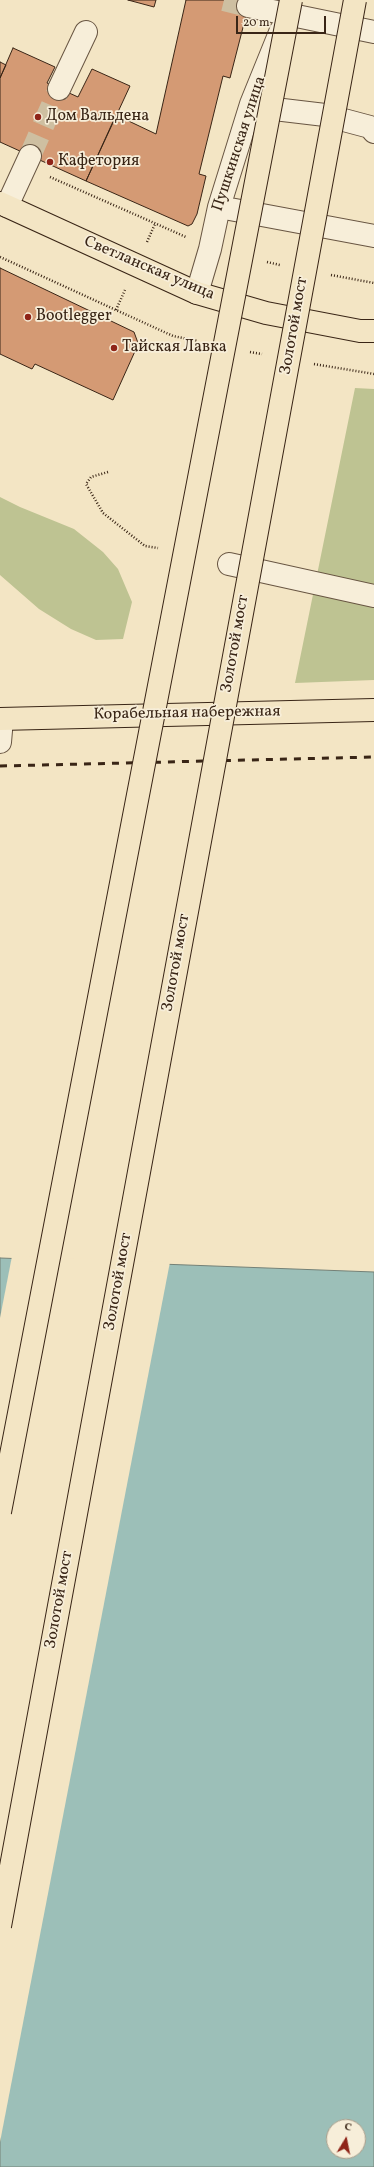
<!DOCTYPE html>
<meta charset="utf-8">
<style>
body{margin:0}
#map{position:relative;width:374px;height:2167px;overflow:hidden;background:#f3e5c4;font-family:Vollkorn,serif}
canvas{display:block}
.north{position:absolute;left:326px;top:2119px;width:40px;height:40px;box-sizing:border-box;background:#f7eed9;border:1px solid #ab9e8b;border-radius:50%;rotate:10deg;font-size:11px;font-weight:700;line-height:16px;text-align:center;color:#392516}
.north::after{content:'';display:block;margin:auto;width:14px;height:18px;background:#8f2418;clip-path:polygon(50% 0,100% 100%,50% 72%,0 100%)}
.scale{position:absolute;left:236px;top:16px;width:90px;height:18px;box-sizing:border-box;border:2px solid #392516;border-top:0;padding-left:5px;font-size:12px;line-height:14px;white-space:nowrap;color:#392516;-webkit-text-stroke:3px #f7eed9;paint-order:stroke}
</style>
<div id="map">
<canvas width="374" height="2167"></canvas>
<div class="north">С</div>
<div class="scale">20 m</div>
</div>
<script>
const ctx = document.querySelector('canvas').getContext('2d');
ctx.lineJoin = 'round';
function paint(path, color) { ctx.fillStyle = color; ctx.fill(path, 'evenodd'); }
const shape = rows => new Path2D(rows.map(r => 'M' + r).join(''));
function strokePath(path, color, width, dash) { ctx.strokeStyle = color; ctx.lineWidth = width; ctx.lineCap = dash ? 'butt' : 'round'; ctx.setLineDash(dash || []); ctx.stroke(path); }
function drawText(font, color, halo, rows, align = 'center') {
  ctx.font = font + ' Vollkorn,serif'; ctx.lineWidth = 3.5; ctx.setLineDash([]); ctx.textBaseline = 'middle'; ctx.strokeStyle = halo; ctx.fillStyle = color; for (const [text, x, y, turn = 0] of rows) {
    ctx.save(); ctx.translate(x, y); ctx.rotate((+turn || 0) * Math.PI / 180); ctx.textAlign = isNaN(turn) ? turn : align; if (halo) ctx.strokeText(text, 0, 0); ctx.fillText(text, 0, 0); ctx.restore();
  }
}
paint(shape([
 [355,388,374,389,374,680,295,683],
 [0,497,20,507,74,529,103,552,118,569,132,602,123,639,96,640,71,629,39,609,0,575]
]), '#bec392');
const water = shape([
 [0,1258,374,1272,374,2167,0,2167,0,1258],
 [334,2127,358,2127,358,2151,334,2151,334,2127]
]);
paint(water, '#9cbfb8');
strokePath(water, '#748177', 1);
paint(shape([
 [12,1256,170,1262,0,2142,0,1318]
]), '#f3e5c4');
const building = shape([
 [128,0,156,0,154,7,128,0],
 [186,0,250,0,230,78,223,76,199,174,206,176,197,214,192,224,188,226,86,181,116,115,156,134,186,0],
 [13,48,55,67,47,83,78,97,92,69,130,86,86,181,0,142,0,78,13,48],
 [0,62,6,65,0,78,0,62],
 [0,268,134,332,138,343,136,349,113,400,35,364,32,369,0,354,0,268]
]);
paint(building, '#d49a74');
strokePath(building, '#392516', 1);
strokePath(shape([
 [224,0,248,6],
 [30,156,59,89]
]), '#cebfa1', 22, [22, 11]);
const minor = shape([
 [248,6,374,32],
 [59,89,86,32],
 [252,104,266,108,325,115,370,127,374,132],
 [7,206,30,156],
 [219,207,374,236],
 [197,293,210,249,219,207,251,104,281,30],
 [229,564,374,596],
 [0,742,2,719]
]);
const major = shape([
 [0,203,197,293,266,313,360,331,374,331],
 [0,719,374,710]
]);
strokePath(minor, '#685542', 24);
strokePath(major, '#392516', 24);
strokePath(shape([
 [50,177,186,237],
 [147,242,155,224],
 [0,257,173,336,198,341],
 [267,262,280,265],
 [331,275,374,283],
 [116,310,125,290],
 [250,352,262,354],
 [314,364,374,374],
 [108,472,91,477,86,484,103,513,145,546,158,548]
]), '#392516', 2.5, [1, 2]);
strokePath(minor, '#f7eed9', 22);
strokePath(major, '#f3e5c4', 22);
strokePath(shape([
 [0,766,374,757]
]), '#392516', 3, [7, 7]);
const highwayBridge = shape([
 [0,1512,291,0],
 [0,1926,355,0]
]);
strokePath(highwayBridge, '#392516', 24, []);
strokePath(highwayBridge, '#f3e5c4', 22);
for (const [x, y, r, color] of [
 [38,117,4,"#8f2418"],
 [50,162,4,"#8f2418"],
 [28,317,4,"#8f2418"],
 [114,348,4,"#8f2418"]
]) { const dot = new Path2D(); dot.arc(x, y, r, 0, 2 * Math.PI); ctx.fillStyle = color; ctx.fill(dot); strokePath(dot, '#f7eed9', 1.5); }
drawText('16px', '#392516', '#f7eed9', [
 ["Дом Вальдена",46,117],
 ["Кафетория",58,162],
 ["Bootlegger",36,317],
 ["Тайская Лавка",122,348]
], 'left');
drawText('16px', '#392516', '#f7eed9', [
 ["Пушкинская улица",240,144,-72],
 ["Светланская улица",149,269,23],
 ["Золотой мост",295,326,-80],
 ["Золотой мост",236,644,-80],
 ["Корабельная набережная",187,714,-1],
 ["Золотой мост",177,963,-80],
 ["Золотой мост",119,1282,-80],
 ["Золотой мост",60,1600,-80]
]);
</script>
